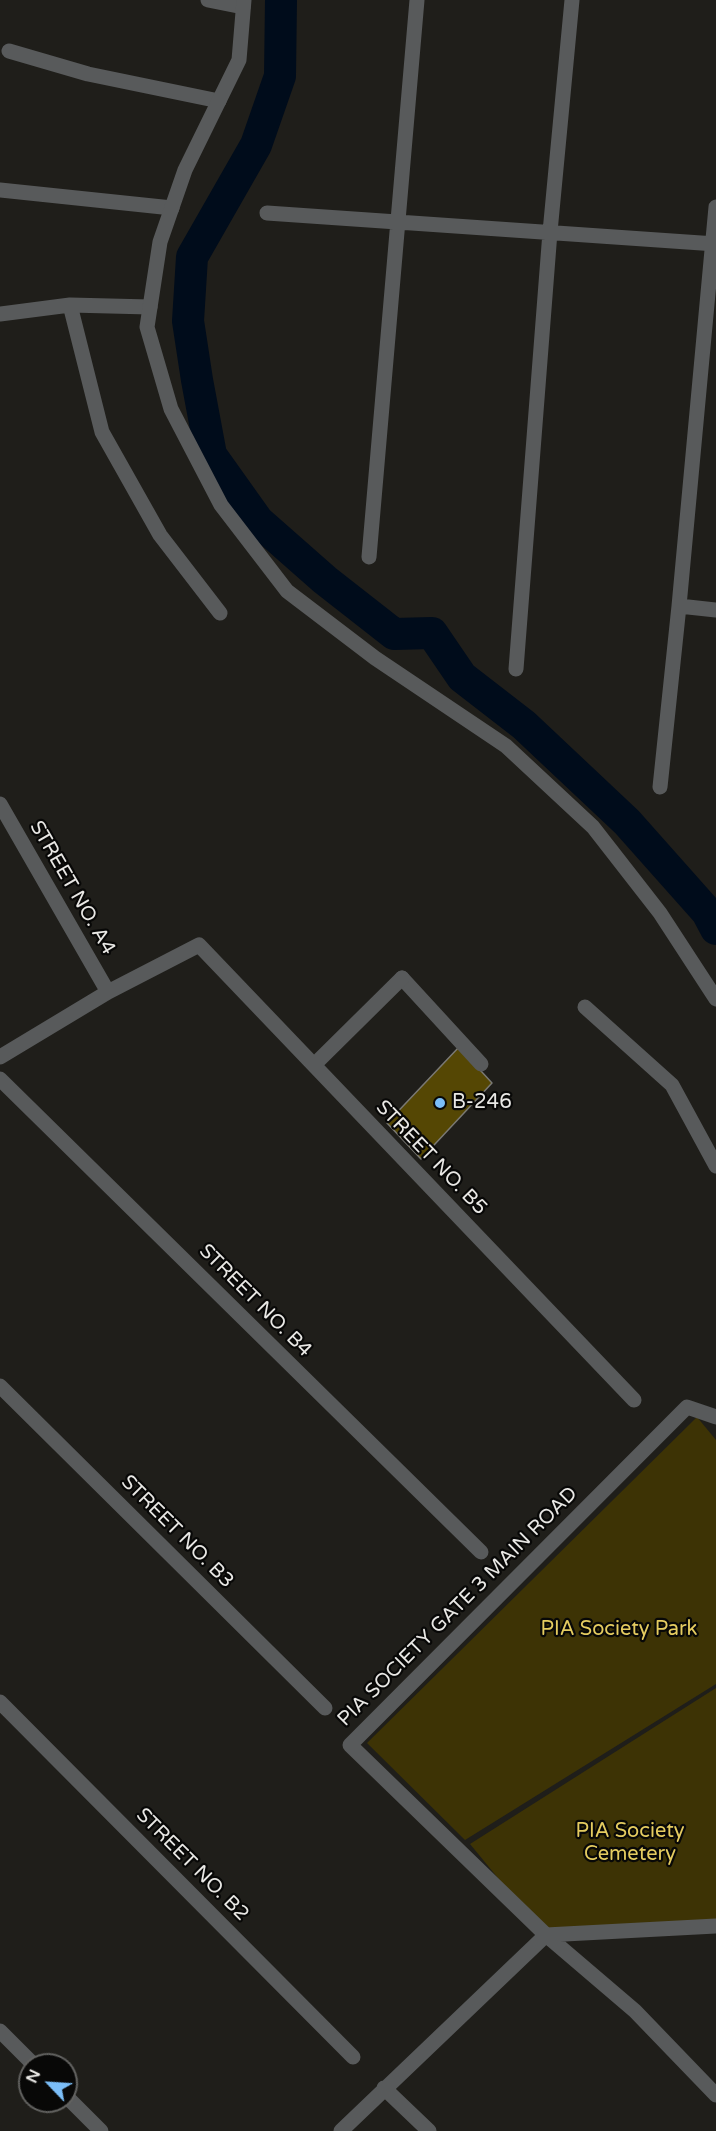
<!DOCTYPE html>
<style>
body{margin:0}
#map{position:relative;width:716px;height:2131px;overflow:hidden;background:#1f1e1a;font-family:"Varela Round",sans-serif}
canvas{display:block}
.north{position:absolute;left:18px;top:2053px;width:60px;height:60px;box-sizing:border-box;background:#080807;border:2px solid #626260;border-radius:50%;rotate:295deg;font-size:16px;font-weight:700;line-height:24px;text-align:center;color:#e9e8e5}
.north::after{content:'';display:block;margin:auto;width:21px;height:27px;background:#7bbef8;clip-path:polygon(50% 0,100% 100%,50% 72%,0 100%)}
</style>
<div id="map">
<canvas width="716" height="2131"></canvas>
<div class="north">N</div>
</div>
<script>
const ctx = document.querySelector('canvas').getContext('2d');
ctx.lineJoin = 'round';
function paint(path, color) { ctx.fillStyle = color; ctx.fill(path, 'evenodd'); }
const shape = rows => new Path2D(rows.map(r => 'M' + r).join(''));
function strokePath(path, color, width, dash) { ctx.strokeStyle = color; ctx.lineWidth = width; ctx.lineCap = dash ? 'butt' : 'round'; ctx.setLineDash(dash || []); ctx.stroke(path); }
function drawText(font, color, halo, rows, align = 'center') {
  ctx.font = font + ' "Varela Round",sans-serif'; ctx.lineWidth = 4.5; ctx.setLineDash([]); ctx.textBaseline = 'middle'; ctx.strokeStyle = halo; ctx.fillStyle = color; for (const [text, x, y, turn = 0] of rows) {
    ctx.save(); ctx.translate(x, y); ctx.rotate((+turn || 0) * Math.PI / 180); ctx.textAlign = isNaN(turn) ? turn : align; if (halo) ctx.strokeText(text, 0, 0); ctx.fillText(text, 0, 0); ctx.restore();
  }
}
paint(shape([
 [697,1417,716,1440,716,1684,465,1840,367,1743],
 [716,1688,716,1922,544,1934,470,1844]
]), '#3d3305');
strokePath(shape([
 [281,0,280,76,256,145,192,257,188,321,197,380,211,455,258,521,325,580,394,634,432,633,462,677,524,725,627,822,707,912,716,929]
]), '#000c1b', 32);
const building = shape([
 [459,1047,492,1083,421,1159,387,1123,459,1047]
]);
paint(building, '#554704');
strokePath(building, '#7a7974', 1.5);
strokePath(shape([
 [208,0,243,7],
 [9,51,88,74,219,101],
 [0,190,172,208],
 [70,305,102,432,160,535,220,613],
 [0,314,70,305,150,307],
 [402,978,481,1064],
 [585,1007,672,1085,716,1166]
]), '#585a5b', 15);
strokePath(shape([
 [244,0,239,60,185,170,160,242,147,327,171,409,221,505,287,591,375,658,506,746,593,827,660,913,716,999],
 [267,213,716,244],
 [369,557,417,0],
 [679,606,716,610],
 [516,669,550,232,572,0],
 [660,787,679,606,716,207],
 [0,804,108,992],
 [0,1057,108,992,199,945,634,1400],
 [314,1065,402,978],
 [0,1079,481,1552],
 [0,1386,325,1708],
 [716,1417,687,1407,350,1745,546,1935,635,2011,716,2095],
 [0,1702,353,2057],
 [546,1935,716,1926],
 [0,2031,34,2065],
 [384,2088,429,2131],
 [66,2096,101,2131],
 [341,2131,546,1935]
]), '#585a5b', 15);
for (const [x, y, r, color] of [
 [440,1103,6,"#7bbef8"]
]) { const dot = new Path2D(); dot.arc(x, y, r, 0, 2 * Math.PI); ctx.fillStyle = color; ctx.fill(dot); strokePath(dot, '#080807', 2); }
drawText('20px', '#e9e8e5', '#080807', [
 ["STREET NO. A4",72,888,60],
 ["STREET NO. B5",431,1158,46],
 ["STREET NO. B4",255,1301,45],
 ["STREET NO. B3",177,1532,45],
 ["PIA SOCIETY GATE 3 MAIN ROAD",458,1607,-45],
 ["STREET NO. B2",192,1865,45]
]);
drawText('20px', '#e9e8e5', '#080807', [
 ["B-246",452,1103]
], 'left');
drawText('20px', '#e5cc60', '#080807', [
 ["PIA Society Park",619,1630],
 ["PIA Society",630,1832],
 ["Cemetery",630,1855]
]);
</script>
